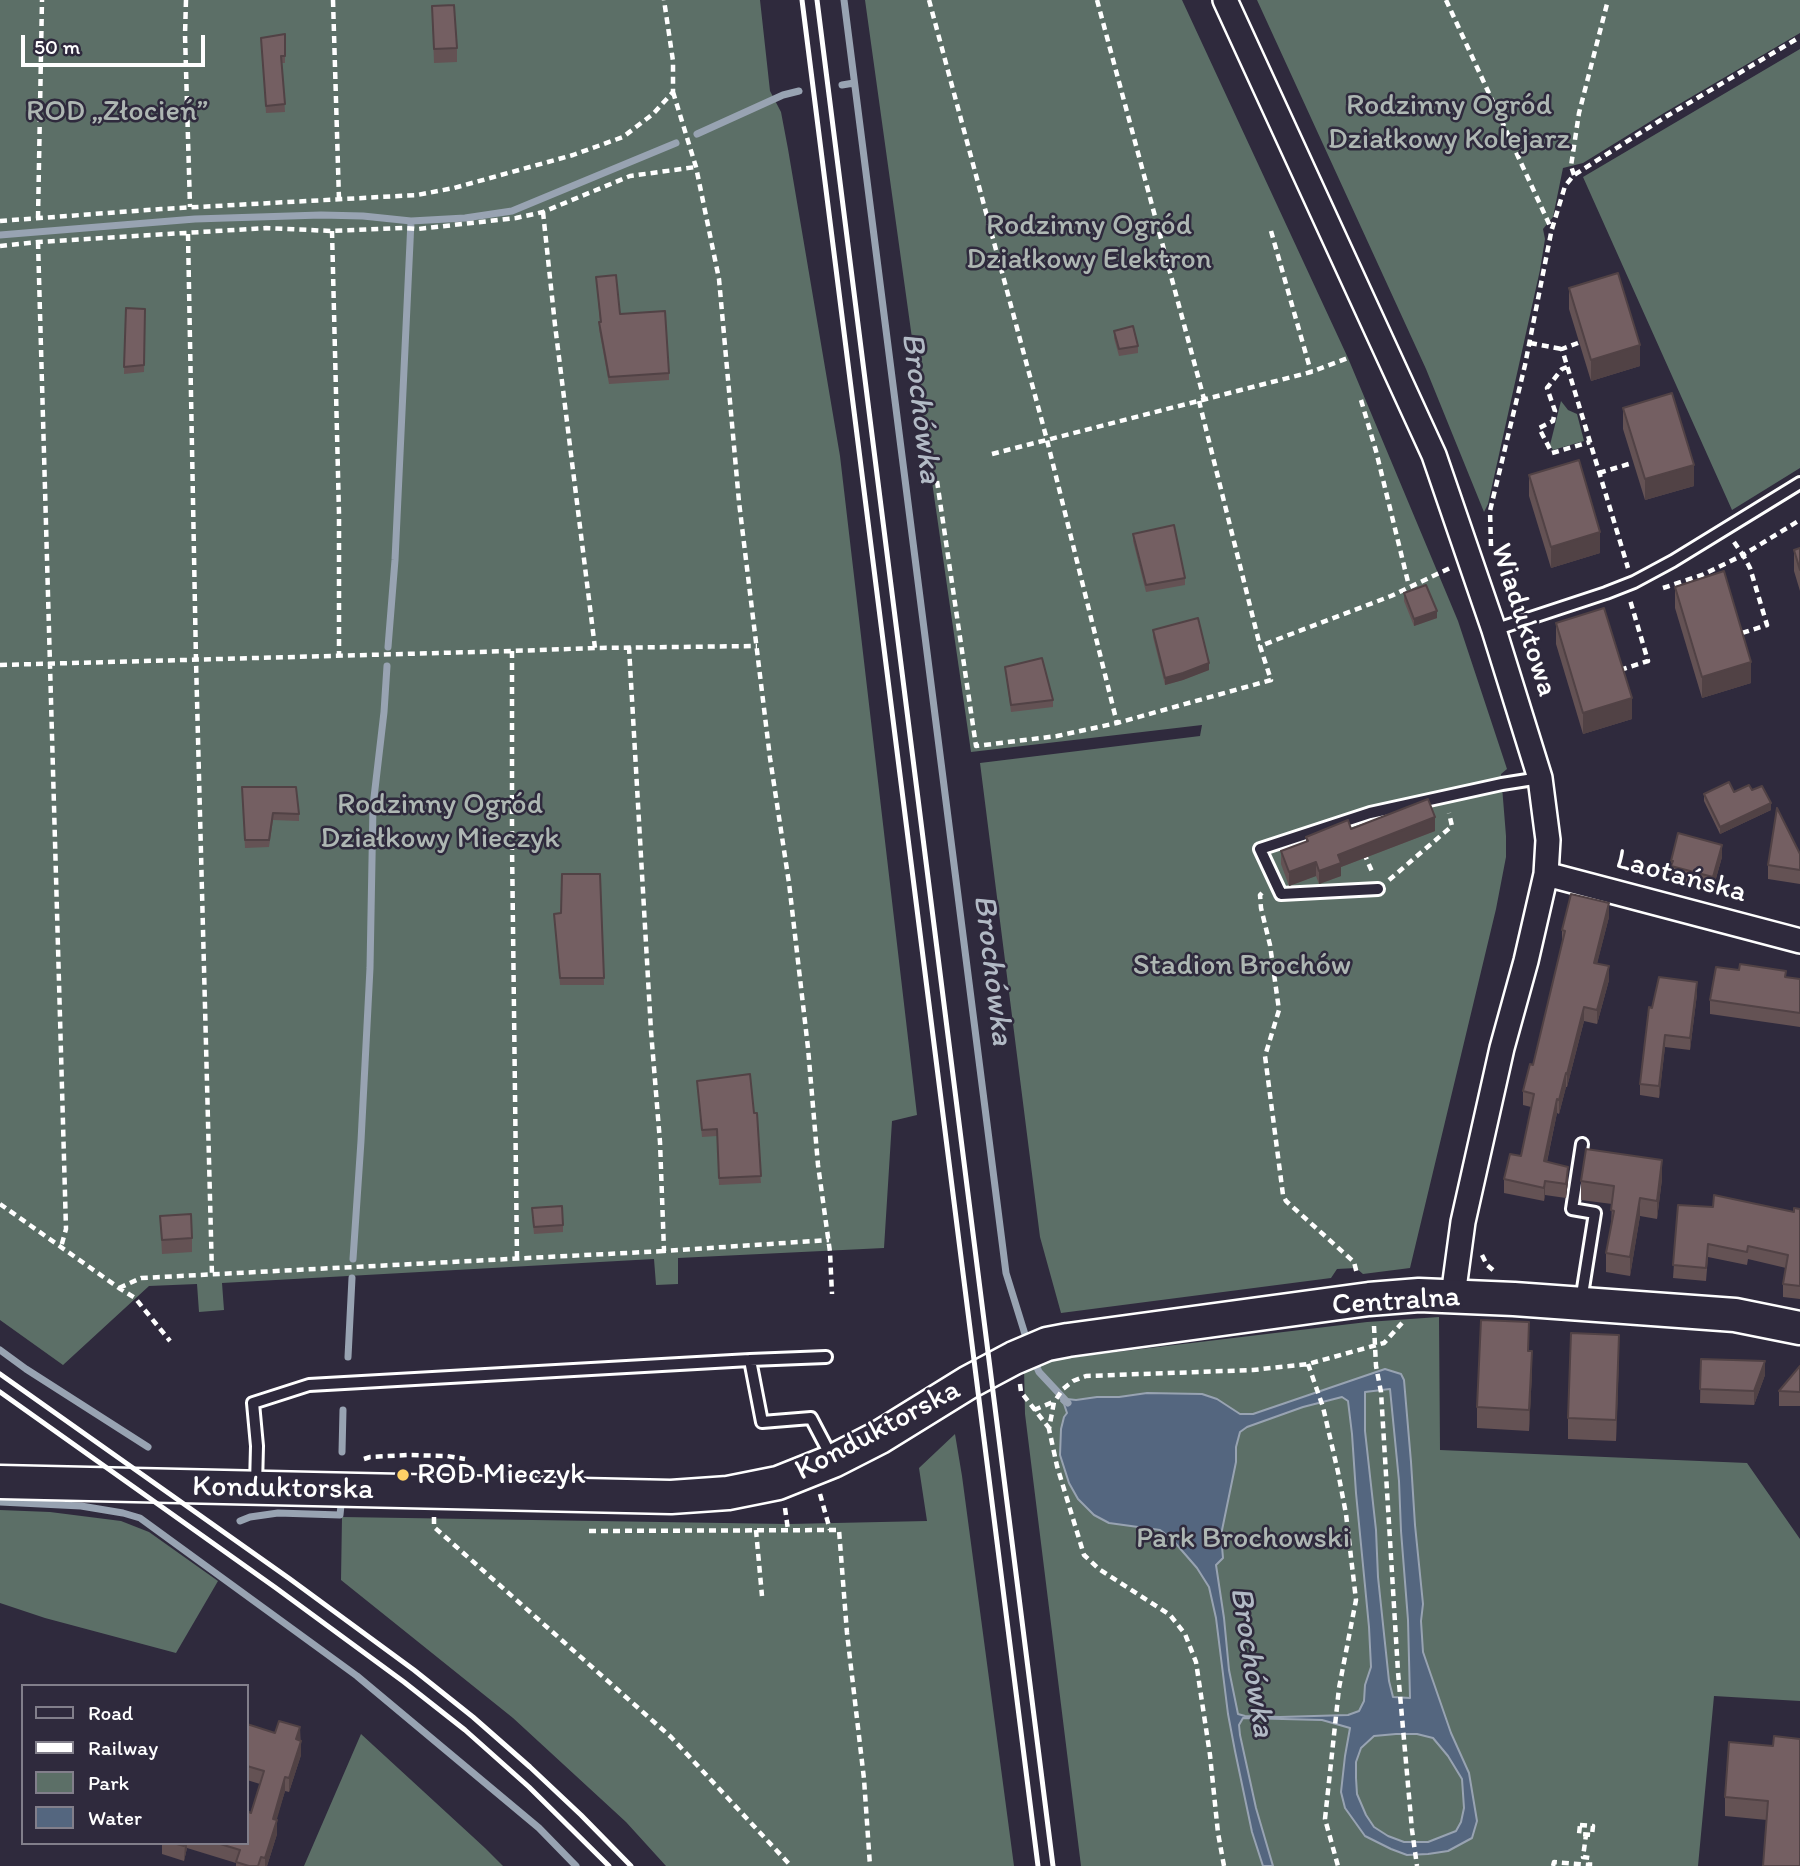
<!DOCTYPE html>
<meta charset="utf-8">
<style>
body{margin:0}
#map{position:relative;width:1800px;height:1866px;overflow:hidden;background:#2f2a3d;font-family:Itim,sans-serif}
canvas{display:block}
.legend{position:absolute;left:21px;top:1684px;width:228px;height:161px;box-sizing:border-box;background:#2f2a3d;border:2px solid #827f8b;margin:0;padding:9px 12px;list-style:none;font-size:21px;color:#fff}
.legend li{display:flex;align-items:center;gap:14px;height:35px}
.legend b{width:35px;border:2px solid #827f8b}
.scale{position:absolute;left:21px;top:35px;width:184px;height:32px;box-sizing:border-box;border:4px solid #fff;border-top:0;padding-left:9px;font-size:21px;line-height:24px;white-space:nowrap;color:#fff;-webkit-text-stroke:5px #2f2a3d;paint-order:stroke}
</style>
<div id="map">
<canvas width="1800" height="1866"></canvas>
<ul class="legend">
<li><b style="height:9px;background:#2f2a3d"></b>Road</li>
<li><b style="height:9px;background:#fff"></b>Railway</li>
<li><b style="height:19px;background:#5c6f67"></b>Park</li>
<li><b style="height:19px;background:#54667f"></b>Water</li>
</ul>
<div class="scale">50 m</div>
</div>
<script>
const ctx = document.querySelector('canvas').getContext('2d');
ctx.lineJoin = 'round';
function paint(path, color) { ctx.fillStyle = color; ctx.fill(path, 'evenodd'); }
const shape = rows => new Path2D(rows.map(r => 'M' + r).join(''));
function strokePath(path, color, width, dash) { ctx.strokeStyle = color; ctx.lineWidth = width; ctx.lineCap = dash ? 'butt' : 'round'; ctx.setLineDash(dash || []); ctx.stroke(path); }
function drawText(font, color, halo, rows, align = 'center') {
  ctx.font = font + ' Itim,sans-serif'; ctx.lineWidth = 5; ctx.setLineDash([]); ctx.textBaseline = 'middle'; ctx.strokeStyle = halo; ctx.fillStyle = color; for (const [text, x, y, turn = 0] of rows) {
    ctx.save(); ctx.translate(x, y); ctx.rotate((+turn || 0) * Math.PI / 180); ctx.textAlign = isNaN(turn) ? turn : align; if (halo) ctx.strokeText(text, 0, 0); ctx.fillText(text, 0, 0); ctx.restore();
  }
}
paint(shape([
 [0,0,760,0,770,91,781,112,788,149,840,456,917,1115,892,1121,884,1248,678,1258,678,1284,656,1285,654,1259,222,1283,224,1310,199,1312,197,1284,149,1286,63,1365,0,1320],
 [865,0,1182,0,1348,358,1458,621,1507,769,1501,774,1506,836,1506,857,1496,909,1410,1268,1363,1274,1356,1268,1337,1269,1331,1278,1061,1313,1040,1237,980,763,1200,736,1202,725,971,752,931,475],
 [1257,0,1800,0,1800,33,1664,113,1583,163,1563,168,1553,217,1543,229,1545,239,1540,270,1488,504,1484,512,1426,369],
 [1800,49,1800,468,1732,510,1583,177],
 [1561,401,1568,410,1577,414,1584,441,1553,450,1550,445],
 [1439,1317,1440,1450,1747,1463,1800,1539,1800,1701,1714,1696,1698,1866,1081,1866,1025,1414,1024,1367,1042,1358,1066,1358,1367,1322],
 [955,1434,962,1476,1014,1866,666,1866,626,1822,513,1718,341,1580,342,1517,788,1524,927,1521,919,1468],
 [0,1510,50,1512,121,1521,149,1532,218,1581,176,1653,45,1618,0,1603],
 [361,1734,485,1848,503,1866,304,1866]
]), '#5c6f67');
const water = shape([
 [1385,1369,1401,1374,1404,1380,1411,1462,1415,1525,1423,1604,1421,1621,1423,1652,1451,1733,1469,1773,1477,1821,1472,1838,1448,1851,1428,1854,1407,1855,1391,1849,1365,1836,1345,1808,1341,1792,1345,1756,1350,1728,1322,1720,1243,1718,1239,1725,1240,1735,1256,1808,1273,1866,1263,1866,1252,1832,1235,1751,1228,1714,1216,1618,1209,1587,1197,1568,1171,1538,1160,1530,1109,1523,1094,1515,1078,1499,1069,1483,1060,1455,1061,1429,1064,1417,1067,1413,1064,1404,1061,1401,1064,1397,1067,1399,1076,1400,1097,1397,1119,1397,1147,1393,1202,1394,1217,1399,1240,1414,1253,1414,1385,1369],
 [1390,1389,1399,1481,1401,1531,1408,1620,1410,1698,1393,1697,1389,1681,1378,1577,1376,1530,1365,1431,1365,1392,1390,1389],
 [1342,1397,1348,1401,1352,1434,1356,1493,1369,1627,1371,1667,1365,1685,1364,1701,1359,1711,1348,1715,1280,1717,1245,1716,1238,1714,1229,1670,1224,1618,1216,1565,1223,1558,1221,1535,1236,1462,1236,1447,1240,1432,1247,1427,1303,1407,1342,1397],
 [1396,1734,1417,1734,1433,1738,1448,1756,1462,1779,1464,1808,1461,1822,1456,1831,1428,1842,1404,1842,1388,1836,1374,1827,1366,1815,1357,1794,1356,1778,1356,1762,1361,1748,1374,1736,1396,1734]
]);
paint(water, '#54667f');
strokePath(water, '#98a3b2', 2);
strokePath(shape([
 [844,0,1006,1273,1028,1344],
 [842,85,854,83],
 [697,134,783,95,799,91],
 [0,235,195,219,321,215,363,216,411,221,465,218,512,211,676,143],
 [388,647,395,560,411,221],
 [353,1259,361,1141,370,968,373,806,384,712,387,666],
 [0,1350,26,1369,148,1447],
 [348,1357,352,1278],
 [1033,1358,1039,1372,1068,1403],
 [342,1452,343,1410],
 [0,1502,81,1506,123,1513,140,1518,357,1676,539,1828,576,1866],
 [240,1521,250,1517,278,1513,340,1515,341,1505]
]), '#98a3b2', 7);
const lane = shape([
 [1494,630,1606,593,1634,582,1673,561,1800,483],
 [1378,889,1281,894,1260,849,1370,813,1502,784,1540,778],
 [1581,1301,1595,1213,1572,1209,1582,1144],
 [750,1360,762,1422,811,1418,832,1458],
 [256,1485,257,1446,253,1403,309,1385,750,1360,826,1357]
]);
const street = shape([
 [1225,0,1434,455,1494,630,1540,778,1548,840,1546,874,1526,961,1502,1048,1463,1222,1453,1296],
 [1546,874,1800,941]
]);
const secondary = shape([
 [0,1482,671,1497,728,1493,778,1483,833,1461,880,1437,969,1382,1014,1358,1047,1344,1068,1340,1369,1299,1419,1295,1514,1299,1735,1315,1800,1328]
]);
strokePath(lane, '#fff', 16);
strokePath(street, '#fff', 28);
strokePath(secondary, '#fff', 37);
strokePath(shape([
 [186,0,185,35,190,207],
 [333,0,339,200],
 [929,0,1047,440,1117,723],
 [1097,0,1204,399],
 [1446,0,1551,228],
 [673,92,696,167,719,279,739,502,770,758,789,883,808,1048,818,1165,830,1252,832,1294],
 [1574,175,1571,166,1579,113,1608,0],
 [543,212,555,325,595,648],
 [38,218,42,0],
 [0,221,161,209,417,195,454,188,573,155,623,137,653,114,673,92,673,61,664,0],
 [1552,229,1565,186,1574,175,1667,116,1800,37],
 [332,231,339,514,339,656],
 [1271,231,1311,372],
 [188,234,196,661,212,1275],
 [38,242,66,1229,61,1247],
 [0,246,38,242,266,228,332,231,404,228,418,229,516,218,543,212,630,176,696,167],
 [1530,343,1562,349],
 [1578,343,1562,349,1628,568],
 [1567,367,1562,369,1547,388,1555,411,1553,421,1539,428,1552,453,1590,442],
 [1361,400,1376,451,1409,586],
 [1199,401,1260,646],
 [992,454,1311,372,1348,358],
 [1599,473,1632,463],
 [937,481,976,746,1057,736,1117,723,1271,680,1260,646,1391,596,1450,568],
 [1734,542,1743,555,1800,520],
 [1491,546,1490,511,1525,365,1552,228],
 [1663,588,1702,575,1743,555,1750,568,1767,625,1739,634],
 [629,647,651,1031,660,1142,664,1251,829,1240],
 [512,651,512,845,517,1259],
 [0,665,512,651,595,648,757,646],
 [1620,670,1648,661,1630,600],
 [1364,853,1373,874],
 [1389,880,1452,826,1449,813],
 [1262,893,1260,895,1261,908,1270,945,1279,1010,1265,1056,1283,1195,1286,1201,1354,1262,1357,1274],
 [0,1204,119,1288,135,1298,170,1341],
 [1482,1255,1487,1265,1493,1270],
 [119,1288,141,1278,664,1251],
 [1374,1326,1376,1366,1381,1392,1398,1672,1412,1830,1417,1866],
 [1308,1364,1323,1407,1338,1472,1346,1514,1356,1600,1339,1688,1325,1819,1338,1866],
 [1020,1384,1021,1392,1049,1428],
 [1034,1410,1053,1402],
 [364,1459,370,1457,408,1455,447,1456,465,1459],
 [820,1494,830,1530],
 [785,1508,788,1530],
 [434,1517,434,1527,671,1737,791,1866],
 [756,1530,762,1596],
 [589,1531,839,1530,847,1633,864,1779,870,1866],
 [1580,1825,1593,1826,1592,1835,1579,1834,1580,1825],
 [1224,1866,1218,1833,1210,1755,1196,1662,1185,1634,1170,1615,1099,1569,1084,1555,1057,1466,1049,1429,1054,1402,1063,1389,1073,1381,1086,1376,1253,1370,1308,1364,1384,1343,1402,1323],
 [1553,1866,1554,1862,1590,1865,1590,1858,1583,1857,1586,1835]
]), '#fff', 4.5, [7, 5]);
strokePath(lane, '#2f2a3d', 10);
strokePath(street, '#2f2a3d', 23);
strokePath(secondary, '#2f2a3d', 32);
strokePath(shape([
 [802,0,1038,1866],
 [817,0,1053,1866],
 [0,1374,290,1579,414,1670,473,1717,530,1767,581,1815,631,1866],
 [0,1392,276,1588,404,1682,465,1730,529,1787,609,1866]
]), '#fff', 5);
paint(shape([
 [432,6,457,48,457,62,434,63],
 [285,34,285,63,282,63,285,112,266,113,261,38],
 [596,277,620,314,669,373,669,380,609,384,599,329,599,322,600,322],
 [1569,288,1640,366,1591,381,1569,309],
 [126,308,145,309,144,372,124,374],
 [1114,331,1138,346,1138,353,1119,356,1114,338],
 [1623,408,1694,486,1645,500,1623,429],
 [1529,475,1600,553,1551,568,1529,496],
 [1133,534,1185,578,1185,585,1146,592,1133,541],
 [1800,548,1800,591,1794,571,1794,550],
 [1675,587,1751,683,1702,698,1675,608],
 [1404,593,1437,618,1414,626,1404,601],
 [1556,623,1632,719,1583,734,1556,644],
 [1153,630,1209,670,1183,680,1165,685,1153,637],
 [1005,667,1053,700,1053,707,1011,712],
 [242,787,299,814,299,821,273,820,269,847,245,848],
 [1752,790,1771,810,1720,834,1704,801,1704,794],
 [1351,829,1435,831,1341,867,1341,876,1319,884,1316,876,1289,886,1281,864,1281,851,1306,842,1306,837],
 [1800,854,1800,884,1768,879,1768,865],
 [1722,857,1713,889,1671,878,1671,861],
 [600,874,604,985,560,985,554,914,561,913],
 [1609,917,1597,963,1609,980,1597,1024,1584,1021,1567,1087,1566,1087,1559,1114,1557,1113,1547,1162,1568,1181,1566,1198,1545,1195,1544,1201,1504,1193,1504,1179,1521,1156,1531,1107,1523,1105,1523,1091,1533,1065,1562,944,1562,930],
 [1786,977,1800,979,1800,1027,1710,1014,1710,1000],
 [1697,994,1690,1050,1665,1047,1659,1098,1640,1095,1640,1084,1652,1008],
 [697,1081,754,1113,761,1183,719,1185,717,1136,702,1137],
 [1662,1179,1657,1219,1640,1216,1630,1276,1606,1272,1606,1253,1611,1227,1612,1204,1581,1200,1581,1181],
 [1678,1205,1794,1212,1800,1209,1800,1299,1783,1297,1783,1284,1786,1268,1748,1259,1747,1265,1708,1257,1706,1281,1673,1278],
 [532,1215,563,1225,563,1232,534,1234],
 [160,1216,192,1238,192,1252,162,1254],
 [1529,1351,1532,1372,1529,1431,1477,1428,1477,1407],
 [1619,1356,1616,1441,1568,1439,1568,1418],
 [1701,1359,1765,1375,1754,1405,1700,1403],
 [1800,1366,1800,1406,1779,1406,1779,1391],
 [247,1724,275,1733,300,1727,301,1755,289,1792,285,1791,276,1820,277,1834,267,1866,236,1866,236,1863,187,1848,184,1861,162,1854,162,1843,247,1843,251,1813,260,1784,247,1780],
 [1773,1746,1767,1820,1725,1816,1725,1797]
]), '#645254');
paint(shape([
 [1640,345,1640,366,1591,381,1591,360],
 [1694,465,1694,486,1645,500,1645,479],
 [1600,532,1600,553,1551,568,1551,547],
 [1437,611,1437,618,1414,626,1414,619],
 [1751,662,1751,683,1702,698,1702,677],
 [1209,663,1209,670,1183,680,1165,685,1165,678],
 [1632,698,1632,719,1583,734,1583,713],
 [1771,803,1771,810,1720,834,1720,827],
 [1435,817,1435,831,1341,867,1341,876,1319,884,1319,871,1338,855],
 [1722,845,1722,857,1713,889,1713,877],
 [1316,862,1316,876,1289,886,1289,872],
 [1609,903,1609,917,1594,976,1594,963],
 [1609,966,1609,980,1597,1024,1597,1010],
 [1697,982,1697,994,1690,1050,1690,1038],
 [1584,1007,1584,1021,1567,1087,1567,1074],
 [1665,1035,1665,1047,1659,1098,1659,1086],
 [1566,1073,1566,1087,1559,1114,1559,1100],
 [1557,1099,1557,1113,1544,1175,1544,1161],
 [1662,1160,1662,1179,1657,1219,1657,1201],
 [1568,1167,1568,1181,1566,1198,1566,1184],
 [1545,1181,1545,1195,1544,1201,1544,1188],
 [1640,1198,1640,1216,1630,1276,1630,1257],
 [1619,1335,1619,1356,1616,1441,1616,1420],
 [1532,1351,1532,1372,1529,1431,1529,1410],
 [1765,1361,1765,1375,1754,1405,1754,1391],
 [300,1727,300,1741,296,1739],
 [301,1741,301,1755,289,1792,289,1778],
 [285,1777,285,1791,273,1833,273,1819],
 [277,1820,277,1834,267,1866,265,1866,265,1858],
 [185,1843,187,1843,187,1848,184,1861]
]), '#514245');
const building = shape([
 [454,5,457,48,434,49,432,6,454,5],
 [285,34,285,56,281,56,285,104,266,106,261,38,285,34],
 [1618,273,1640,345,1591,360,1569,288,1618,273],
 [616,275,620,314,665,311,669,373,609,377,599,322,601,322,596,277,616,275],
 [126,308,145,309,144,365,124,367,126,308],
 [1133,326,1138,346,1119,349,1114,331,1133,326],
 [1672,393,1694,465,1645,479,1623,408,1672,393],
 [1579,460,1600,532,1551,547,1529,475,1579,460],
 [1174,525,1185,578,1146,585,1133,534,1174,525],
 [1800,548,1800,570,1794,550,1800,548],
 [1724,571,1751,662,1702,677,1675,587,1724,571],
 [1426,585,1437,611,1414,619,1404,593,1426,585],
 [1604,608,1632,698,1583,713,1556,623,1604,608],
 [1198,618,1209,663,1183,673,1165,678,1153,630,1198,618],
 [1042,658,1053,700,1011,705,1005,667,1042,658],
 [1729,782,1734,792,1749,785,1752,790,1762,786,1771,803,1720,827,1704,794,1729,782],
 [242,787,296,787,299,814,273,813,269,840,245,840,242,787],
 [1428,799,1435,817,1338,855,1341,863,1319,871,1316,862,1289,872,1281,851,1308,841,1306,837,1348,820,1351,829,1428,799],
 [1777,808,1800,854,1800,870,1768,865,1777,808],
 [1678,833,1722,845,1713,877,1671,866,1673,861,1671,861,1678,833],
 [562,874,600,874,604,978,560,978,554,914,561,913,562,874],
 [1571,894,1609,903,1594,963,1609,966,1597,1010,1584,1007,1567,1074,1566,1073,1559,1100,1557,1099,1544,1161,1568,1167,1566,1184,1545,1181,1544,1188,1504,1179,1510,1154,1521,1156,1534,1094,1523,1091,1530,1064,1533,1065,1565,931,1562,930,1571,894],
 [1740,964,1786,971,1785,977,1800,979,1800,1013,1710,1000,1716,967,1739,970,1740,964],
 [1659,977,1697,982,1690,1038,1665,1035,1659,1086,1640,1084,1649,1007,1652,1008,1659,977],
 [750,1074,754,1113,757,1113,761,1176,719,1178,717,1129,702,1130,697,1081,750,1074],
 [1586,1149,1662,1160,1657,1201,1640,1198,1630,1257,1606,1253,1614,1211,1611,1210,1614,1186,1581,1181,1586,1149],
 [1714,1195,1794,1212,1794,1208,1800,1209,1800,1286,1783,1284,1788,1255,1748,1246,1747,1252,1708,1244,1706,1268,1673,1265,1678,1205,1713,1207,1714,1195],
 [562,1206,563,1225,534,1227,532,1208,562,1206],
 [191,1214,192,1238,162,1240,160,1216,191,1214],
 [1481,1320,1529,1322,1528,1351,1532,1351,1529,1410,1477,1407,1481,1320],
 [1571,1333,1619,1335,1616,1420,1568,1418,1571,1333],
 [1701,1359,1765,1361,1754,1391,1700,1389,1701,1359],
 [1800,1366,1800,1392,1779,1391,1800,1366],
 [279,1721,300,1727,296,1739,301,1741,289,1778,285,1777,273,1819,277,1820,265,1858,261,1857,258,1866,249,1866,236,1862,240,1850,217,1843,247,1843,247,1811,251,1813,264,1771,247,1766,247,1724,275,1733,279,1721],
 [1774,1736,1800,1739,1800,1866,1763,1866,1768,1801,1725,1797,1729,1742,1773,1746,1774,1736],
 [173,1843,185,1843,184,1846,173,1843]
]);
paint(building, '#745f62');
strokePath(building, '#514245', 2);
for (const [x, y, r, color] of [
 [403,1475,7,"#ffd166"]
]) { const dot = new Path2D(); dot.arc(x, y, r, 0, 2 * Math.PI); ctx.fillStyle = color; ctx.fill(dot); strokePath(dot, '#2f2a3d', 2.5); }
drawText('30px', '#aeb7b3', '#2f2a3d', [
 ["Rodzinny Ogród",1449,106],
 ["Działkowy Kolejarz",1449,140],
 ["ROD „Złocień”",117,112],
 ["Rodzinny Ogród",1089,226],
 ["Działkowy Elektron",1089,260],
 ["Rodzinny Ogród",440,805],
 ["Działkowy Mieczyk",440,839],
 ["Stadion Brochów",1242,966],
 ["Park Brochowski",1243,1539]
]);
drawText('30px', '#fff', '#2f2a3d', [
 ["Wiaduktowa",1523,620,72],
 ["Laotańska",1681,877,15],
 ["Centralna",1396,1302,-4],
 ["Konduktorska",878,1431,-28],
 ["Konduktorska",283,1489,1]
]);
drawText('30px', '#fff', '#2f2a3d', [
 ["ROD Mieczyk",417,1475]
], 'left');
drawText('italic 32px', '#b2bac5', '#2f2a3d', [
 ["Brochówka",920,408,83],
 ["Brochówka",992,970,83],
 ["Brochówka",1251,1662,81]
]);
</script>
